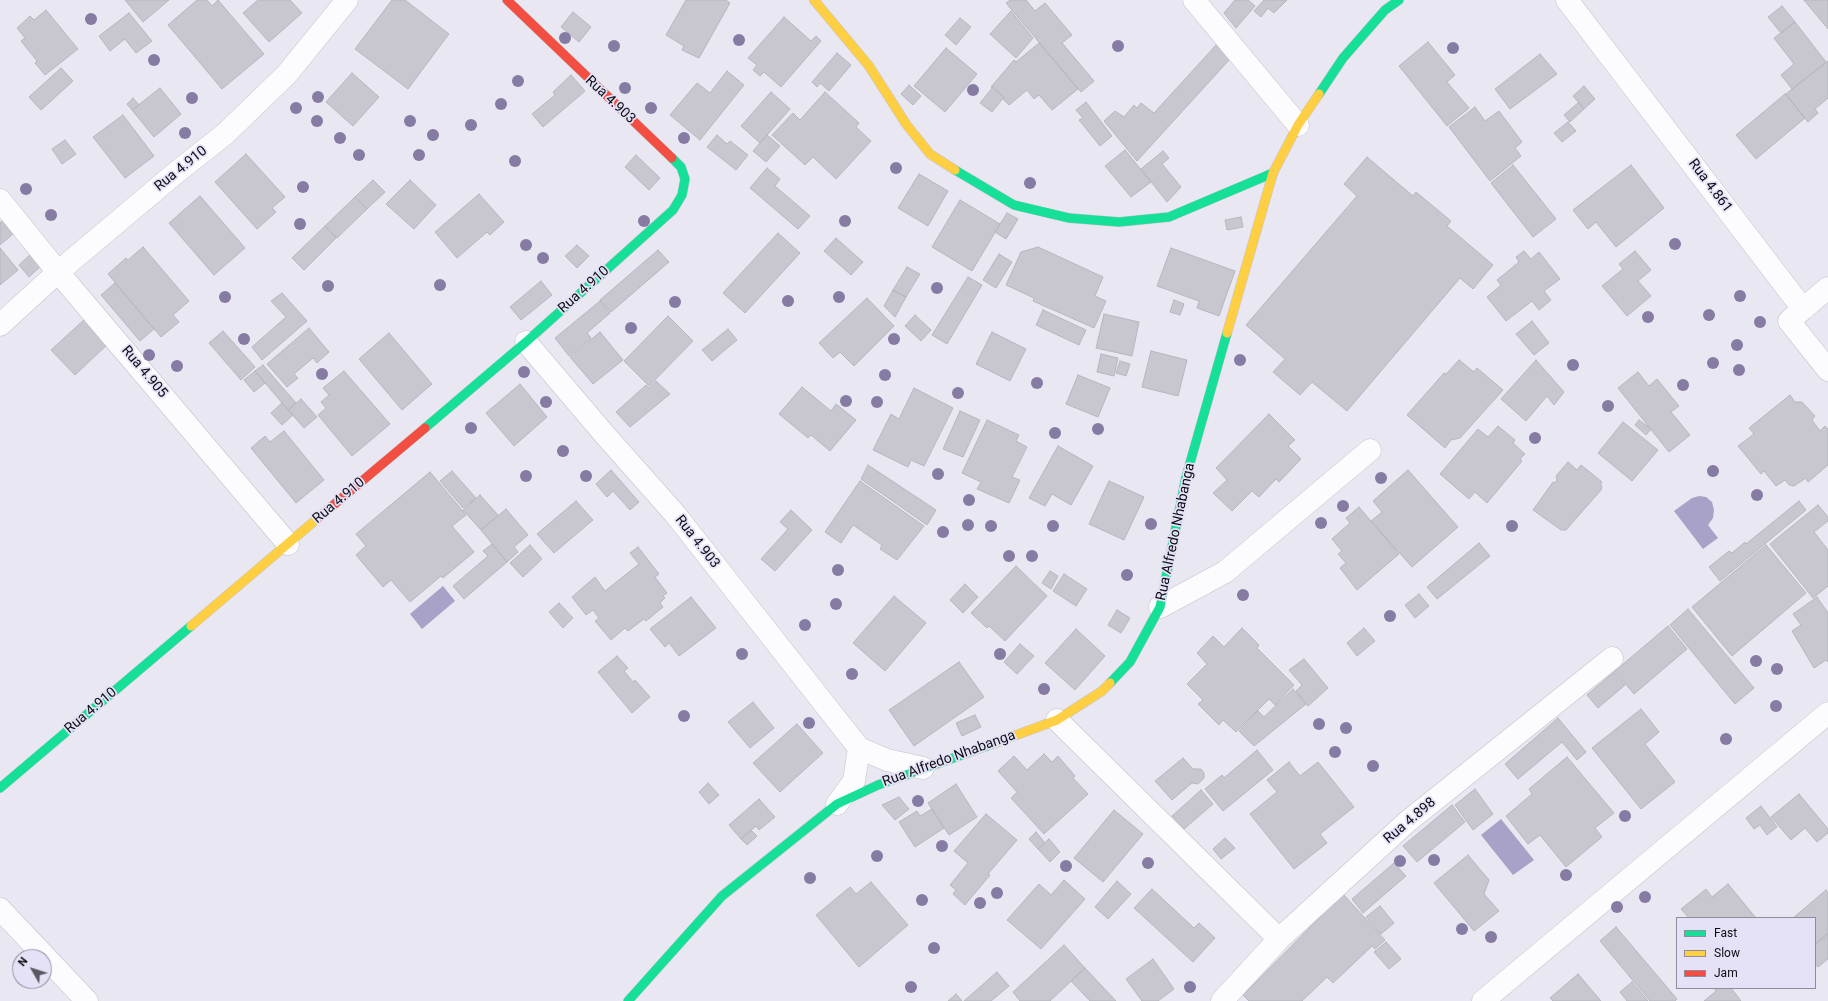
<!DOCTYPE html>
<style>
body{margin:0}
#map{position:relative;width:1828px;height:1001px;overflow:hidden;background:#e8e7f2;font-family:Roboto,sans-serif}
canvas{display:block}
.legend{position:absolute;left:1676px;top:917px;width:140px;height:72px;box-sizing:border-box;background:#e5e2f7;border:1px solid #8f8c9c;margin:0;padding:5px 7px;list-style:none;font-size:12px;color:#0d0c13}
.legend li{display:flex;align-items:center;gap:8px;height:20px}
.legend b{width:20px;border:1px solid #8f8c9c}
.north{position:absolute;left:12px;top:949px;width:40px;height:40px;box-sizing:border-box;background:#e5e2f7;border:1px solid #8f8c9c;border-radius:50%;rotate:309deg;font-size:11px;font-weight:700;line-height:16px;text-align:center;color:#0d0c13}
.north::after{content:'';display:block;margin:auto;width:14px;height:18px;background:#5a5961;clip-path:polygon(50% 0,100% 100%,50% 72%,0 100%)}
</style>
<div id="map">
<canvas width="1828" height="1001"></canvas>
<ul class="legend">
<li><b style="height:5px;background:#16e098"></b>Fast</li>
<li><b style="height:5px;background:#ffcf43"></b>Slow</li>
<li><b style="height:5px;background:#f24e42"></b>Jam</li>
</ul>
<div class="north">N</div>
</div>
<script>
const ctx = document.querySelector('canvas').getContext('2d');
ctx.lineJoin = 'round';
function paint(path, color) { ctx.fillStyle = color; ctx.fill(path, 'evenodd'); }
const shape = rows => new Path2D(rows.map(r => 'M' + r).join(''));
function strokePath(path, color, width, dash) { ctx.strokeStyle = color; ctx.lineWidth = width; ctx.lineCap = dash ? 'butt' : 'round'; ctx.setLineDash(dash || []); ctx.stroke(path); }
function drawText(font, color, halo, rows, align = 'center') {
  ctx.font = font + ' Roboto,sans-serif'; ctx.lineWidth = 3.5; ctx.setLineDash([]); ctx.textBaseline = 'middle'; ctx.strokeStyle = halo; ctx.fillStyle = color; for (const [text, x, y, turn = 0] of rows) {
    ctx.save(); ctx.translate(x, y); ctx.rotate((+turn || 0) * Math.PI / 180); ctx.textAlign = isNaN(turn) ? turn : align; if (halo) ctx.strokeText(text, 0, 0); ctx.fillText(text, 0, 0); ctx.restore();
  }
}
paint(shape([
 [1699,496,1706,497,1712,502,1714,510,1713,518,1708,525,1718,538,1703,549,1674,511,1692,498],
 [443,586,455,601,422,629,410,614],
 [1501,819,1534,860,1513,875,1481,835]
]), '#a8a1c8');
const building = shape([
 [125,0,169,0,143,22,125,0],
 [197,0,207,0,212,6,218,0,264,54,222,89,168,25,197,0],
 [258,0,290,0,302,13,269,42,243,13,258,0],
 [392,0,405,0,449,34,408,89,355,49,392,0],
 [686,0,726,0,730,3,699,58,682,50,684,46,666,35,686,0],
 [1010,0,1026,0,1035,11,1045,3,1072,35,1062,43,1094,81,1081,92,1006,3,1010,0],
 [1235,0,1248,0,1255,6,1236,28,1224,13,1235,0],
 [1264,0,1287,0,1274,13,1268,8,1261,17,1254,11,1264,0],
 [1804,0,1828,0,1828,29,1804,0],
 [1782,6,1795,22,1781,33,1768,17,1782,6],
 [46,10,78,49,45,75,35,63,37,61,21,41,25,38,17,28,30,16,34,20,46,10],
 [1011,11,1033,38,1016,58,990,34,1011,11],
 [573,12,591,27,579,42,561,27,573,12],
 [129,13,152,41,136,53,125,39,110,51,99,36,129,13],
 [784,17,811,41,816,36,821,41,781,87,764,72,760,76,753,70,757,65,748,58,784,17],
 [960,18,971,27,956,45,945,35,960,18],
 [1795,22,1826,62,1792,89,1781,75,1794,64,1774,38,1795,22],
 [1428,42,1455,75,1447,82,1469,108,1447,126,1399,66,1428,42],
 [1039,43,1078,89,1052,110,1039,95,1034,99,1027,90,1009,105,1003,99,1004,97,991,87,1014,60,1016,62,1039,43],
 [1217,44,1230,59,1137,161,1104,121,1115,111,1124,117,1134,105,1137,108,1141,103,1154,113,1217,44],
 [946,48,977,74,945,112,914,86,946,48],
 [837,53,851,65,829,91,820,83,817,87,812,82,837,53],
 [1540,54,1557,74,1510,109,1495,89,1540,54],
 [1828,61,1828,98,1815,109,1818,113,1808,122,1786,94,1828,61],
 [61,68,73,81,41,110,29,97,61,68],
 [727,71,744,85,700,140,670,115,697,83,710,93,727,71],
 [352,73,379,97,353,126,326,102,352,73],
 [571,75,585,91,543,127,532,114,555,95,553,92,571,75],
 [909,85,921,96,913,105,901,94,909,85],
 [1584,86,1595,99,1584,109,1573,96,1584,86],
 [993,87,1004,97,992,112,980,103,993,87],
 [160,88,181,114,154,137,132,110,160,88],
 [771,92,790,109,760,143,741,126,771,92],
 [825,92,859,123,856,127,871,141,836,179,813,157,805,165,772,135,793,113,800,120,825,92],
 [1785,94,1805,118,1756,159,1736,135,1785,94],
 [133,98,139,105,132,110,127,104,133,98],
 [1086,102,1112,136,1100,146,1079,120,1083,118,1076,110,1086,102],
 [1579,102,1584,109,1570,122,1564,115,1579,102],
 [1475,107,1485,121,1499,111,1522,142,1515,148,1521,156,1490,181,1449,127,1475,107],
 [123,115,154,156,125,178,93,137,123,115],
 [1568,122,1576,131,1562,142,1554,133,1568,122],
 [717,135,727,144,730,141,748,155,736,170,707,147,717,135],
 [767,135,780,146,766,162,753,151,767,135],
 [65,140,76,154,62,164,52,149,65,140],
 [1125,150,1151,182,1131,197,1105,166,1125,150],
 [1163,151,1169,158,1162,164,1181,187,1167,202,1141,169,1163,151],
 [246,154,285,197,272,208,276,212,257,229,215,182,246,154],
 [636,155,660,178,649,190,625,167,636,155],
 [1367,157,1413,196,1416,192,1451,221,1447,226,1493,265,1473,289,1460,278,1347,411,1312,382,1300,395,1273,372,1285,359,1246,325,1357,196,1344,184,1367,157],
 [1513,165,1556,219,1533,237,1491,183,1513,165],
 [1631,165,1664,208,1616,247,1596,222,1588,229,1573,210,1631,165],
 [767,168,780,179,775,186,810,216,798,229,750,188,767,168],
 [919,174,948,191,928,226,898,208,919,174],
 [373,180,385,192,367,209,355,197,373,180],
 [410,180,436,205,414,229,386,204,410,180],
 [479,194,504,222,490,235,487,232,457,258,435,232,479,194],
 [200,196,245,248,214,275,169,223,200,196],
 [355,197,367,209,337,238,325,226,355,197],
 [960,200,1000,224,972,271,932,247,960,200],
 [1007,213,1018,219,1006,239,995,232,1007,213],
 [1241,217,1243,227,1227,230,1225,220,1241,217],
 [2,221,13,234,0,245,0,223,2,221],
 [325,226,336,238,304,270,292,258,325,226],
 [778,233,800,253,745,313,723,293,778,233],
 [836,238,863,262,851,275,824,251,836,238],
 [577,245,589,256,577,268,565,256,577,245],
 [143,247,189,301,173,315,179,322,161,337,108,274,126,258,128,260,143,247],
 [1038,247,1103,277,1095,296,1106,301,1094,328,1033,301,1034,298,1006,285,1021,252,1038,247],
 [0,248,18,270,0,285,0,248],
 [1171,248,1235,271,1219,316,1197,308,1199,301,1157,286,1171,248],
 [658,250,669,262,611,312,600,300,658,250],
 [1524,251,1531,259,1539,252,1560,279,1544,291,1551,300,1539,310,1532,301,1506,321,1487,297,1501,285,1497,280,1519,262,1516,257,1524,251],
 [1635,251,1651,270,1638,281,1651,296,1627,316,1602,286,1623,269,1619,264,1635,251],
 [32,253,42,265,29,277,19,265,32,253],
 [999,254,1012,262,996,288,983,280,999,254],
 [907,267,920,274,906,297,893,290,907,267],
 [968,277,982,285,947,344,932,335,968,277],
 [541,281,552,295,521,320,510,307,541,281],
 [115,283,154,329,140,341,101,295,115,283],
 [893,290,906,297,895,317,884,306,893,290],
 [282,293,307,321,262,360,252,347,286,317,271,301,282,293],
 [867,298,894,326,854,366,840,352,833,358,819,343,867,298],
 [1174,300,1184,304,1180,315,1170,312,1174,300],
 [600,301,610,313,587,333,591,338,569,356,555,338,600,301],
 [1043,310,1086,330,1079,345,1036,325,1043,310],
 [1104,314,1139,322,1132,356,1096,348,1104,314],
 [915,315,931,330,921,341,905,326,915,315],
 [668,316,693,341,649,386,624,361,668,316],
 [86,318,109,343,75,375,51,350,86,318],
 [1532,321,1549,343,1534,355,1516,334,1532,321],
 [309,328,329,352,317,363,313,358,294,374,298,378,287,387,267,364,309,328],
 [728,329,737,340,712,361,702,350,728,329],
 [223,331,255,367,241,380,209,343,223,331],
 [600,332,623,360,593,384,570,357,600,332],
 [992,332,1026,349,1010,381,976,364,992,332],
 [389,333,432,384,402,410,359,359,389,333],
 [1151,351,1187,360,1178,396,1142,387,1151,351],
 [1101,354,1118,358,1114,376,1097,372,1101,354],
 [1459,360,1474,372,1477,368,1503,390,1460,438,1451,440,1445,448,1407,415,1444,373,1446,374,1459,360],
 [1536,360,1564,392,1554,405,1547,396,1526,421,1501,399,1536,360],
 [1120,361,1130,364,1126,376,1116,373,1120,361],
 [263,365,296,403,288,410,255,371,263,365],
 [255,371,265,383,254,392,244,380,255,371],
 [344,371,390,424,352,456,318,415,326,408,321,402,329,395,323,388,344,371],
 [1638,372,1649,386,1657,379,1679,406,1671,412,1690,435,1669,452,1618,388,1638,372],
 [1078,375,1110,388,1098,417,1066,404,1078,375],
 [656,381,670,394,630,427,616,412,646,385,649,388,656,381],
 [520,384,547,417,514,446,486,413,520,384],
 [802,387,831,411,836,404,856,420,830,451,811,435,808,438,779,414,802,387],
 [914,388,953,408,924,466,911,460,908,467,873,450,891,414,899,419,914,388],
 [1790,395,1795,402,1802,402,1815,416,1812,420,1820,431,1825,426,1828,429,1828,465,1808,482,1806,478,1794,486,1789,485,1785,480,1776,486,1764,471,1761,474,1738,446,1754,434,1749,428,1790,395],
 [301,399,317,417,304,428,288,410,301,399],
 [282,403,293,415,282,425,271,413,282,403],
 [960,411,980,420,963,457,943,449,960,411],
 [1269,414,1295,440,1288,446,1301,459,1279,482,1276,479,1259,497,1252,491,1232,511,1213,493,1227,480,1216,468,1269,414],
 [987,420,1019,435,1016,441,1027,447,1012,477,1020,480,1009,503,977,489,981,482,962,473,987,420],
 [1639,420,1651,429,1646,435,1635,425,1639,420],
 [1623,422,1658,450,1632,481,1598,453,1623,422],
 [1498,426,1515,440,1513,443,1525,454,1520,459,1522,461,1487,503,1475,492,1469,499,1440,474,1478,429,1488,437,1498,426],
 [284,431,324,480,296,503,251,448,265,436,270,442,284,431],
 [1058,446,1093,466,1071,505,1052,494,1045,506,1029,498,1058,446],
 [1568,462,1577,470,1581,465,1602,482,1600,485,1602,486,1601,490,1566,530,1561,530,1533,510,1553,482,1555,483,1557,480,1556,476,1568,462],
 [868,465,936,510,927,525,861,479,868,465],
 [611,470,639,502,630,510,613,491,607,497,596,484,611,470],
 [1408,470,1458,527,1412,567,1371,521,1382,512,1373,501,1408,470],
 [452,471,476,498,463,508,440,481,452,471],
 [430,472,466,515,452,526,474,552,443,578,441,576,410,602,391,580,383,587,356,555,366,546,356,534,430,472],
 [860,481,924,526,897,560,880,549,882,545,853,525,841,543,825,532,860,481],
 [1109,481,1144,497,1124,540,1089,524,1109,481],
 [480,495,498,515,481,530,463,510,480,495],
 [576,501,593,520,554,553,537,534,576,501],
 [1799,501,1806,510,1720,581,1709,567,1729,551,1732,553,1745,542,1746,544,1799,501],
 [1818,505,1828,517,1828,521,1814,532,1828,550,1828,586,1813,598,1770,544,1818,505],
 [1359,507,1399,554,1357,590,1340,568,1346,563,1338,554,1342,551,1332,539,1350,523,1346,518,1359,507],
 [506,509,528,535,514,547,518,552,507,562,481,530,506,509],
 [791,510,812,530,775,571,761,559,788,529,780,522,791,510],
 [1479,543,1490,556,1437,599,1427,587,1479,543],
 [492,544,507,562,464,599,453,586,488,556,483,551,492,544],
 [530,545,542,559,523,577,510,563,530,545],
 [1766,545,1806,593,1732,656,1692,607,1766,545],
 [638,547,659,574,655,577,667,593,663,596,665,598,660,603,663,607,646,621,644,619,628,631,625,628,611,640,595,621,599,618,593,610,586,615,572,597,595,577,605,591,639,564,630,553,638,547],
 [1016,566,1047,596,1005,641,989,626,987,628,971,613,1016,566],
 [1050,571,1058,576,1051,589,1042,583,1050,571],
 [1064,574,1087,589,1076,606,1053,591,1064,574],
 [965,584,978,597,963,613,950,600,965,584],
 [1419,594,1429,606,1415,618,1405,605,1419,594],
 [894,596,926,623,885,671,853,643,894,596],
 [691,597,716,628,679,656,669,643,665,647,650,629,691,597],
 [1817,597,1828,613,1828,662,1826,660,1814,668,1792,631,1801,625,1793,614,1817,597],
 [559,603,573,618,563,628,549,612,559,603],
 [1688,609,1754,688,1735,704,1670,625,1688,609],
 [1117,610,1130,618,1121,633,1108,625,1117,610],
 [1668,626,1687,649,1634,694,1615,671,1668,626],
 [1242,628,1259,645,1257,648,1294,685,1275,705,1269,699,1236,732,1223,720,1219,725,1198,704,1203,700,1187,684,1207,664,1197,653,1213,636,1224,647,1242,628],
 [1364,628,1375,641,1357,656,1347,643,1364,628],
 [1076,629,1105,656,1075,690,1045,663,1076,629],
 [1020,644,1034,656,1017,674,1004,662,1020,644],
 [617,656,628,668,624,671,633,682,635,680,650,697,632,713,598,672,617,656],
 [1304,659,1328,688,1308,706,1296,691,1302,685,1289,670,1304,659],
 [959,662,984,697,914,746,889,710,959,662],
 [1614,672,1625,685,1598,708,1587,695,1614,672],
 [1293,689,1306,704,1254,746,1239,731,1258,711,1264,717,1293,689],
 [753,702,774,728,750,748,728,722,753,702],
 [1641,709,1659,732,1645,744,1675,782,1641,809,1592,748,1641,709],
 [975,715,981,727,962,736,956,723,975,715],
 [1558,718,1586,752,1577,760,1562,742,1518,779,1505,764,1558,718],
 [797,724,823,753,780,792,753,763,797,724],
 [1257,750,1273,770,1223,811,1205,789,1222,775,1224,778,1257,750],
 [1044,754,1052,762,1058,756,1075,776,1073,778,1088,794,1044,834,1011,798,1017,792,998,771,1014,756,1027,770,1044,754],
 [1567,757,1614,813,1595,828,1602,837,1566,867,1540,835,1528,844,1506,816,1532,794,1529,789,1567,757],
 [1183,758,1193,769,1201,769,1204,773,1204,778,1198,784,1192,783,1172,800,1155,781,1183,758],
 [1289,762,1300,776,1318,762,1354,807,1320,834,1327,843,1294,869,1250,814,1277,792,1267,780,1289,762],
 [708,783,719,795,709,804,699,792,708,783],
 [956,784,977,817,949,835,928,803,956,784],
 [1475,789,1493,814,1473,830,1455,805,1475,789],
 [1201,790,1213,804,1184,829,1172,816,1201,790],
 [1799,794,1828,829,1828,833,1817,842,1805,828,1791,840,1771,817,1799,794],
 [899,797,909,809,895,820,882,805,899,797],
 [759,799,775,817,759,830,756,826,741,839,729,825,759,799],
 [1452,805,1465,822,1417,862,1403,846,1452,805],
 [1761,806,1777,827,1767,835,1760,825,1754,829,1746,818,1761,806],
 [932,809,944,828,915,847,899,822,917,811,920,816,932,809],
 [1114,810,1143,834,1103,882,1074,858,1114,810],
 [986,814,1017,840,988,874,990,875,965,905,953,894,956,890,950,885,968,863,954,851,986,814],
 [751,830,757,836,747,845,741,839,751,830],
 [1036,832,1045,843,1038,849,1029,839,1036,832],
 [1225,838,1235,848,1221,859,1213,849,1225,838],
 [1049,839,1060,852,1050,862,1038,849,1049,839],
 [1468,855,1489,880,1484,894,1499,911,1474,931,1434,883,1468,855],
 [1394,863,1406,876,1363,913,1352,899,1394,863],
 [1064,880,1085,899,1041,949,1007,920,1039,884,1051,895,1064,880],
 [1117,881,1131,894,1108,919,1095,907,1117,881],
 [871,882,908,925,859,967,816,915,850,887,856,894,871,882],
 [1728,884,1756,918,1689,918,1681,909,1706,889,1712,897,1728,884],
 [1152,889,1194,928,1199,923,1215,938,1193,962,1134,908,1152,889],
 [1826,890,1828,893,1828,933,1815,944,1815,918,1793,918,1826,890],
 [1343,894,1385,940,1375,949,1372,946,1333,983,1327,977,1302,1001,1249,1001,1243,995,1343,894],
 [1380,906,1394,923,1381,934,1366,917,1380,906],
 [1616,927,1677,999,1675,1001,1650,1001,1600,941,1616,927],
 [1828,934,1828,959,1818,967,1815,964,1815,945,1828,934],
 [1386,942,1401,959,1389,969,1374,952,1386,942],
 [1064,945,1085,968,1050,1001,1020,1001,1013,992,1064,945],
 [1153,959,1174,989,1158,1001,1142,1001,1126,979,1153,959],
 [1085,968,1116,1001,1090,1001,1071,981,1085,968],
 [997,972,1009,986,991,1001,964,1001,997,972],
 [1578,974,1601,1001,1553,1001,1550,998,1578,974],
 [1632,982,1648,1001,1627,1001,1620,992,1632,982],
 [1714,988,1731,988,1741,1001,1704,1001,1716,991,1714,988],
 [956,994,962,1001,948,1001,956,994]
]);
paint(building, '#c8c7cf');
strokePath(building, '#b6b6be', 1);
const street = shape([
 [1194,0,1298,125],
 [1567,0,1803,309,1789,321,1828,370],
 [0,200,58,272,288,544],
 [1803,309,1828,288],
 [0,325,58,272,178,171,225,134,287,74,347,0],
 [526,342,605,435,675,514,859,748,887,760,923,768],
 [1160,607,1225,572,1370,450],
 [1057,720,1279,939],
 [837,804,854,781,859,748],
 [0,909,87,1001],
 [1222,1001,1279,939,1407,822,1612,658],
 [1483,1001,1828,713]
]);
const fast = shape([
 [1319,94,1343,58,1385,10,1399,0],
 [955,170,1014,205,1069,218,1119,222,1169,217,1273,173],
 [425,428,526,342,673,210,682,195,685,179,681,167,672,158],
 [1110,683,1130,662,1160,607,1186,477,1227,333],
 [0,788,191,626],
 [628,1001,722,896,837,804,878,785,995,743]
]);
const slow = shape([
 [814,0,869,66,906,124,930,154,955,170],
 [1227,333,1273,173,1298,125,1319,94],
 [191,626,318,518],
 [995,743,1057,720,1102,691,1110,683]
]);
const jam = shape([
 [507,0,672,158],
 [318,518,425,428]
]);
strokePath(street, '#c3c2cb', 23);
strokePath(fast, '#c3c2cb', 10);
strokePath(slow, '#c3c2cb', 10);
strokePath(jam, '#c3c2cb', 10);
strokePath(street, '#fcfbfd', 22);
strokePath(fast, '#16e098', 9);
strokePath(slow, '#ffcf43', 9);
strokePath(jam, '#f24e42', 9);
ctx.fillStyle = '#867ba3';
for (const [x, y] of [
 [91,19],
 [565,38],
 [739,40],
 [614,46],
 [1118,46],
 [1453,48],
 [154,60],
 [518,81],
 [625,88],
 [973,90],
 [318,97],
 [192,98],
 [501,104],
 [296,108],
 [651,108],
 [317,121],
 [410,121],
 [471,125],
 [185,133],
 [433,135],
 [340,138],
 [684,138],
 [359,155],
 [419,155],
 [515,161],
 [896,168],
 [1030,183],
 [303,187],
 [26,189],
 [51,215],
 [644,221],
 [845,221],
 [300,224],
 [1675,244],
 [526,245],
 [543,258],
 [440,285],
 [328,286],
 [937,288],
 [1740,296],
 [225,297],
 [839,297],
 [788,301],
 [675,302],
 [1709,315],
 [1648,317],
 [1760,322],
 [631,328],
 [244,339],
 [894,339],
 [1737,345],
 [149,355],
 [1240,360],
 [1713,363],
 [1573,365],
 [177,366],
 [1739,370],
 [524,372],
 [322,374],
 [885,375],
 [1037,383],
 [1683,385],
 [958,393],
 [846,401],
 [546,402],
 [877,402],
 [1608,406],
 [471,428],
 [1098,429],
 [1055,433],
 [1535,438],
 [563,451],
 [1713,471],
 [938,474],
 [526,476],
 [586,476],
 [1381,478],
 [1757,495],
 [969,500],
 [1343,506],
 [1321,523],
 [1151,524],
 [968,525],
 [991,526],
 [1053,526],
 [1512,526],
 [943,532],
 [1009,556],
 [1032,556],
 [838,570],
 [1127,575],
 [1243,595],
 [836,604],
 [1390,616],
 [805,625],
 [742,654],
 [1000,654],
 [1756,661],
 [1777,669],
 [852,674],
 [1044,689],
 [1776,706],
 [684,716],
 [809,723],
 [1319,724],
 [1346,728],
 [1726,739],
 [1335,752],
 [1373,766],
 [918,801],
 [1625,816],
 [942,846],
 [877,856],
 [1434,860],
 [1400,861],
 [1148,863],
 [1066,866],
 [1566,875],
 [810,878],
 [997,893],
 [1645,897],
 [922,900],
 [980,903],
 [1617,907],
 [1462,929],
 [1491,937],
 [934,948],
 [911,987],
 [1190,987]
]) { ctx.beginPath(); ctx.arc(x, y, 6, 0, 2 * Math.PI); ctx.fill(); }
drawText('14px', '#0d0c13', '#e5e2f7', [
 ["Rua 4.903",610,100,43],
 ["Rua 4.910",181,169,-39],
 ["Rua 4.861",1710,186,53],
 ["Rua 4.910",584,290,-42],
 ["Rua 4.905",144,372,50],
 ["Rua 4.910",339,501,-40],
 ["Rua Alfredo Nhabanga",1176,532,-78],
 ["Rua 4.903",697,542,52],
 ["Rua 4.910",91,711,-40],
 ["Rua Alfredo Nhabanga",949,759,-20],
 ["Rua 4.898",1410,821,-40]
]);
</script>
